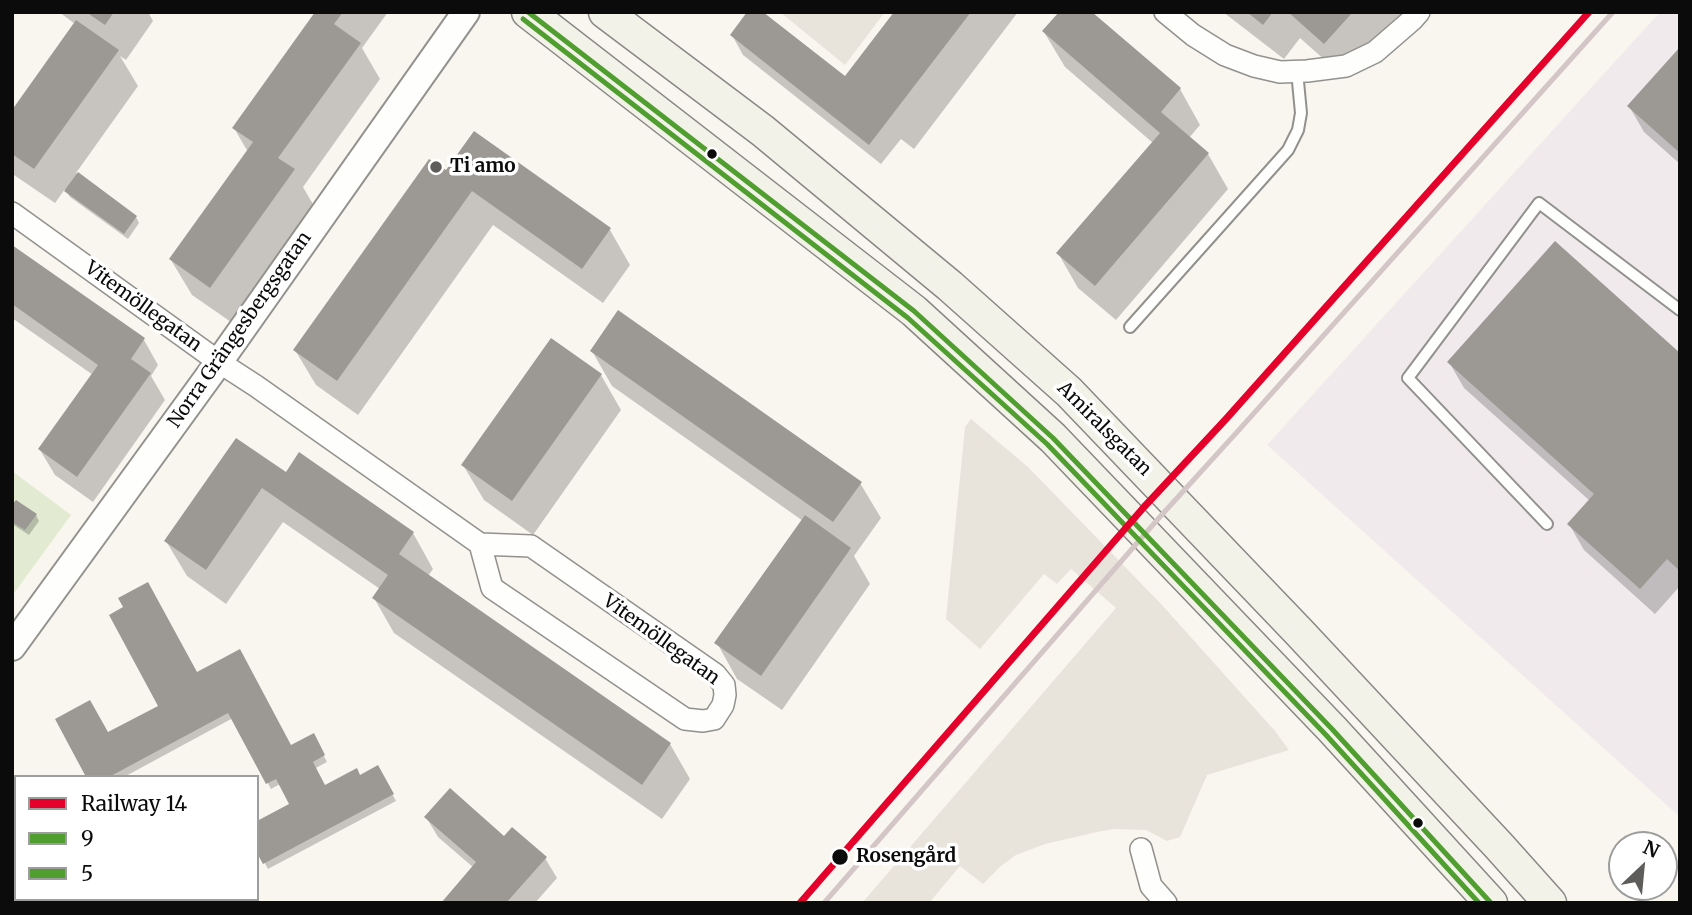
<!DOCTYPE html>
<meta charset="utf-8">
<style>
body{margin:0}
#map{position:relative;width:1692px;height:915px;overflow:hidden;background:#f9f6ef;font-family:Merriweather,serif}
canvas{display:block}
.frame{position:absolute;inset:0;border:14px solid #0b0b0b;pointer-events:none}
.legend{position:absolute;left:14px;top:775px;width:245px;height:126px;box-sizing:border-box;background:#fff;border:2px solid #9d9d9d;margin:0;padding:9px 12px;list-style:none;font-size:21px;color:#0b0b0b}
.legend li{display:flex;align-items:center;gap:14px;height:35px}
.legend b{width:35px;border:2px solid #9d9d9d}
.north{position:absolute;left:1608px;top:831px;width:70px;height:70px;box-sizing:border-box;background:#fff;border:2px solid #9d9d9d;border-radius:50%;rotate:26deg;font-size:19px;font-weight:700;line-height:28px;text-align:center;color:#0b0b0b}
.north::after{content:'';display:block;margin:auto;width:24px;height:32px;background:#5e5d5b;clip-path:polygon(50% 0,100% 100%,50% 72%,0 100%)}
</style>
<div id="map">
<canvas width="1692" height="915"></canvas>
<div class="frame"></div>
<ul class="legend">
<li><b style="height:9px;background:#e4002b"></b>Railway 14</li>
<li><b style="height:9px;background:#509e2f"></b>9</li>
<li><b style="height:9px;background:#509e2f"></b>5</li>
</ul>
<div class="north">N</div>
</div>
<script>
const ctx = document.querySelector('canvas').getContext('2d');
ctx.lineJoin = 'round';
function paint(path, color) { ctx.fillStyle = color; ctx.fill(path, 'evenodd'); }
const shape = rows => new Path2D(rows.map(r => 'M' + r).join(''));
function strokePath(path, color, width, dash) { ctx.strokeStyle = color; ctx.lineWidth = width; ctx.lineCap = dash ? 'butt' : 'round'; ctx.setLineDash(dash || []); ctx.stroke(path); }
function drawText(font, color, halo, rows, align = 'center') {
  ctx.font = font + ' Merriweather,serif'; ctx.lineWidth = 7; ctx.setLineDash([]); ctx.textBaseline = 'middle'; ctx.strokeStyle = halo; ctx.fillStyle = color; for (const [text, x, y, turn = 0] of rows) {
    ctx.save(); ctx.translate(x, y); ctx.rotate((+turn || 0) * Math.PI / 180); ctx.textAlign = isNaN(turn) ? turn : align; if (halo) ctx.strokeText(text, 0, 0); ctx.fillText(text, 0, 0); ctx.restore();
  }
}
paint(shape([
 [1660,12,1680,12,1680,817,1267,445]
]), '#f0eaec');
paint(shape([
 [12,471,71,515,12,596]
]), '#e2ebd1');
paint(shape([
 [780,12,885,12,845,65],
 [971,419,1028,467,1162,605,1275,731,1289,750,1207,775,1180,837,1167,841,1146,830,1114,829,1097,832,1045,844,1016,855,1001,866,983,884,960,866,929,903,862,903,1116,608,1071,569,1057,584,1044,574,980,649,946,619,965,427]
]), '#e8e4dc');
paint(shape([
 [59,12,148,12,153,21,126,60,120,56,138,86,76,173,136,217,139,223,128,239,70,197,65,189,55,203,14,175,12,172,12,113,75,24],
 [311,12,388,12,362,48,380,79,303,187,314,206,231,322,192,295,171,260,248,152,234,128,315,15],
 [896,12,1018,12,914,149,901,139,881,164,743,55,732,35,851,84],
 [1223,12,1405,12,1345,78,1300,38,1284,59],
 [1044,32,1180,89,1200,125,1189,138,1208,154,1228,189,1116,320,1078,288,1058,253,1153,143,1065,67],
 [1680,50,1680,164,1644,132,1629,106],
 [447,173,610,230,630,265,603,303,493,225,358,415,316,385,295,350],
 [12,247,144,340,158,365,151,376,165,400,93,502,55,475,40,450,93,375,12,318],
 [592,351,860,483,881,518,854,556,870,584,782,710,737,679,717,643,803,521,612,386],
 [1680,355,1680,586,1655,614,1584,550,1569,524,1590,501,1464,388,1449,362],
 [601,375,621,410,533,535,484,500,463,465],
 [286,474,413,533,433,569,428,576,670,744,690,779,662,819,394,633,374,598,380,589,283,522,226,604,187,576,166,541],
 [12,509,36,515,39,521,29,535,12,524],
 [197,674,291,747,313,735,327,762,314,769,325,787,360,777,378,767,396,801,268,869,257,849,291,804,280,784,271,789,233,718,124,777,88,777,107,735,160,707],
 [426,817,504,839,545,858,557,878,535,903,443,903,474,868,438,837]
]), '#0003');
paint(shape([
 [86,12,114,12,105,25],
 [315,12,343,12,334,24,361,43,278,158,295,169,210,288,169,259,253,142,232,128],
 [747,12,763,12,845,76,894,12,971,12,869,145,730,35],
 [1059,12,1092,12,1181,88,1161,112,1209,153,1095,286,1056,253,1160,133,1042,31],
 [1247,12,1273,12,1263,25],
 [1288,12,1353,12,1324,44],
 [76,20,119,50,34,169,12,154,12,110],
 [1680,47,1680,153,1627,106],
 [474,131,611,228,582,269,472,191,337,381,293,350,429,159,446,170],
 [78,172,137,216,124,234,64,191],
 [1555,241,1680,353,1680,571,1667,559,1640,589,1567,524,1594,494,1447,362],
 [12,245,145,338,131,359,151,373,77,477,38,449,98,365,12,304],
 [618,310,862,482,833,522,590,351],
 [551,338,602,374,512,501,461,465],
 [236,438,286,472,299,452,414,532,399,554,671,743,642,785,372,598,388,575,262,488,206,570,164,541],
 [16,500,37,514,25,530,12,522,12,505],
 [805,515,851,548,761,676,714,643],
 [148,582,197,672,240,649,291,745,314,733,325,755,313,762,325,785,357,768,360,775,378,765,394,794,263,864,257,853,257,821,289,804,276,779,266,784,228,713,109,777,86,777,55,719,90,700,108,732,158,706,109,615,123,607,118,598],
 [450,788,504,836,512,827,547,857,506,903,441,903,476,862,424,817]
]), '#9c9995');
const service = shape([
 [1130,327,1288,150,1298,130,1301,113,1297,71],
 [1547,524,1408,378,1539,203,1680,310]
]);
const minor = shape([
 [1165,12,1193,35,1225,55,1254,66,1280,72,1307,71,1346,66,1375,52,1412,20,1419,12],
 [12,213,219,362,256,386,480,544,492,588,685,719,703,721,714,719,723,705,725,695,724,685,715,674,531,546,480,544],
 [1141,849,1151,886,1166,903],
 [21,899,26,903]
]);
const tertiary = shape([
 [12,647,219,362,466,12]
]);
const secondary = shape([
 [528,12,914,311,1053,438,1332,729,1491,903],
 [605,12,763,131,950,286,1069,392,1299,632,1499,846,1550,903]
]);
strokePath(service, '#92918e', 14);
strokePath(minor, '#92918e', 24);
strokePath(tertiary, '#92918e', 30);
strokePath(secondary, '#898784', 35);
strokePath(service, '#fefefd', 10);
strokePath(minor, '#fefefd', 21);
strokePath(tertiary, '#fefefd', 26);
strokePath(secondary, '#f3f2e9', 32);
strokePath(shape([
 [824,903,1158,519,1238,431,1613,12]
]), '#d4c6c6', 5);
strokePath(shape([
 [528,12,914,311,1053,438,1332,729,1491,903]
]), '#509e2f', 5);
strokePath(shape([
 [523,19,908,318,1047,444,1326,735,1479,903]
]), '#509e2f', 5);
strokePath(shape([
 [800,903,1144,507,1226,419,1589,12]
]), '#e4002b', 7);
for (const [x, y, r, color] of [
 [712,154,6,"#0b0b0b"],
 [436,167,7,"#5e5d5b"],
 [1418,823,6,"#0b0b0b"],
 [840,857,9,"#0b0b0b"]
]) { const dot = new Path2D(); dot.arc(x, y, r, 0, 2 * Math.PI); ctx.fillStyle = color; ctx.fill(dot); strokePath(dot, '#fff', 2.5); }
drawText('bold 19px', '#0b0b0b', '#fff', [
 ["Ti amo",450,167]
], 'left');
drawText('19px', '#0b0b0b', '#fff', [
 ["Vitemöllegatan",143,307,36],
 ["Norra Grängesbergsgatan",240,330,-55],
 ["Amiralsgatan",1104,429,45],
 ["Vitemöllegatan",661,640,36]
]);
drawText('bold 19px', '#0b0b0b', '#fff', [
 ["Rosengård",856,857]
], 'left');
</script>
